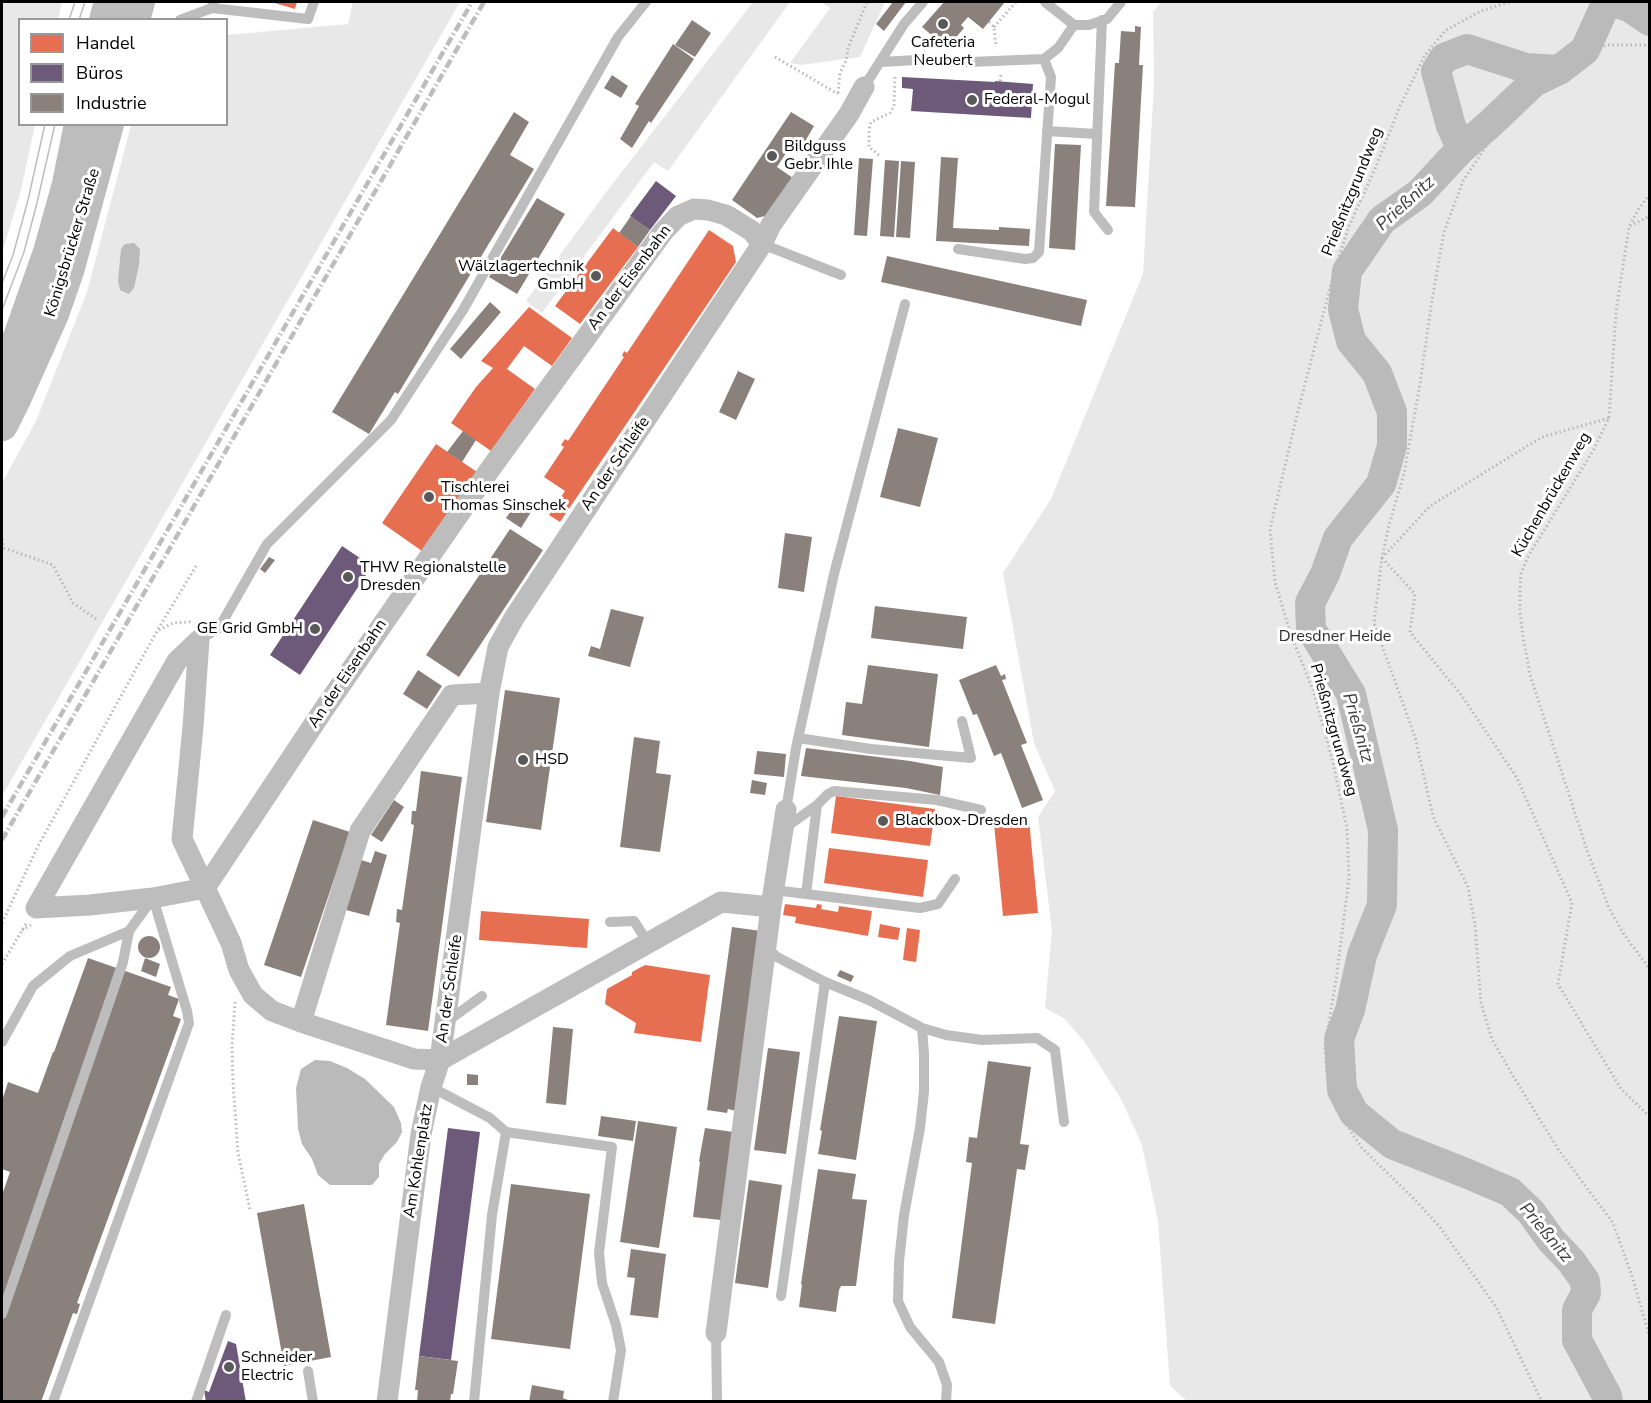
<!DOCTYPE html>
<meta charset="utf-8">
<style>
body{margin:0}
#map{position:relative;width:1651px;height:1403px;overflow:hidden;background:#fff;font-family:"Nunito Sans",sans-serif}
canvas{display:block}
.frame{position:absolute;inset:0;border:3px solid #000;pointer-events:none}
.legend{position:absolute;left:18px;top:18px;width:210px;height:108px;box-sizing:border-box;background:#fff;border:2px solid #999;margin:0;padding:8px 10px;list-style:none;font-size:18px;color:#000}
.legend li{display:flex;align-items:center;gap:12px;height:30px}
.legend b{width:30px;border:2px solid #999}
</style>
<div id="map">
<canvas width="1651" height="1403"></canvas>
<div class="frame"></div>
<ul class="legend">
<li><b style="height:16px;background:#e76f51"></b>Handel</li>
<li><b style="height:16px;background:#6d597a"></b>Büros</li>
<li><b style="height:16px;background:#8a817c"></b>Industrie</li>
</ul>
</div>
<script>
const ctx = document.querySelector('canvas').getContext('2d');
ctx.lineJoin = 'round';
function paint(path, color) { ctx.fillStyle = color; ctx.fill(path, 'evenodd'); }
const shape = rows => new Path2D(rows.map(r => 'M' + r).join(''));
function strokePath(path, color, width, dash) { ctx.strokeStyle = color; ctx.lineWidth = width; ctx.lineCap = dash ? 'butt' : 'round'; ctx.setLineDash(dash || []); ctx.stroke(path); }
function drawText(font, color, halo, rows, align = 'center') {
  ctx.font = font + ' "Nunito Sans",sans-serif'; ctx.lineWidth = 6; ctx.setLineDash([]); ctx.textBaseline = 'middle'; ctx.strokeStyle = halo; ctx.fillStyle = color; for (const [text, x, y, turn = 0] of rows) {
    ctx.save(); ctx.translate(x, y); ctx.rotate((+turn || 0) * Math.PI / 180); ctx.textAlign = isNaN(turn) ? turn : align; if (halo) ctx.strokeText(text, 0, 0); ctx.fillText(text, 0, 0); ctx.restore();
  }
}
paint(shape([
 [2,2,62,2,58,19,20,20,20,124,35,125,21,190,2,253],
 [353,2,460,2,2,796,2,483,36,421,87,292,131,125,226,124,227,35,348,24],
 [753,2,790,2,668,171,654,162,542,313,526,301,607,191],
 [821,2,885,2,860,57,801,65,790,63,830,8],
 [1161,2,1649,2,1649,1401,1188,1402,1170,1386,1158,1221,1142,1145,1121,1099,1086,1044,1065,1019,1045,1008,1052,930,1038,817,1055,791,1034,743,1003,573,1051,499,1143,274,1154,84,1153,12]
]), '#e8e8e8');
paint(shape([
 [134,243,140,249,139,265,134,288,129,294,120,290,118,281,121,249,125,244],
 [315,1060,330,1061,347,1068,365,1079,394,1107,401,1123,402,1132,397,1142,385,1154,379,1164,379,1177,372,1185,330,1185,318,1175,312,1159,302,1144,298,1129,296,1088,301,1069]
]), '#bababa');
paint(shape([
 [271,2,297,2,295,9],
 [613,228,638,247,580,324,555,306],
 [709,230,733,246,736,262,560,522,549,515,565,491,544,477,564,447,561,445,565,439,568,441,624,357,622,356,624,351,627,353],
 [529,307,572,338,552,366,524,346,507,369,535,389,491,451,451,423,476,387,493,368,481,361],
 [436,444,477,472,422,551,382,523],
 [836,796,935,809,930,846,831,833],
 [1029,820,1038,913,1003,916,994,824],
 [829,848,928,860,923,897,824,883],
 [785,904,816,908,817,904,822,905,821,909,838,912,839,906,872,911,868,936,795,923,796,917,783,915],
 [481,911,589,919,587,948,479,940],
 [880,924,900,928,898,940,878,937],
 [907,928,920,930,916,962,903,960],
 [645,965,710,975,701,1042,634,1033,636,1023,605,1004,607,989,632,975,632,972]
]), '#e76f51');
paint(shape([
 [902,77,995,82,995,81,1033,84,1031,118,911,111,913,89,902,88],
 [656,181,676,196,650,230,630,216],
 [342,546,372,566,300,675,270,655],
 [448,1128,480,1132,451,1360,419,1356],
 [228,1341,236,1344,246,1402,206,1402,204,1390,209,1392]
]), '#6d597a');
paint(shape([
 [893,2,906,2,884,31,876,24],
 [944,2,1005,2,983,29,968,17,961,25,964,28,947,48,922,27],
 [692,20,711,33,695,57,675,45],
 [1135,26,1141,27,1139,65,1143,65,1135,207,1106,206,1115,63,1119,63,1121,31,1135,32],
 [673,44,694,59,651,123,649,121,632,148,620,139,639,106,635,104],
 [612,75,628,86,621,98,604,88],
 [514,112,529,122,510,155,534,169,398,394,395,392,369,434,332,412],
 [791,112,814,126,803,145,794,141,777,167,793,178,769,215,757,218,732,200],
 [1055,144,1081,145,1075,250,1049,248],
 [941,157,958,158,953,228,999,230,999,227,1030,229,1029,246,936,241],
 [859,158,873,159,867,236,854,235],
 [885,160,899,161,894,237,880,236],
 [901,161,915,162,910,238,896,237],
 [537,198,565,214,517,294,489,277],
 [631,216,650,230,638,247,619,233],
 [887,256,1087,300,1081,326,881,282],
 [490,302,501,312,461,359,450,349],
 [738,371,755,379,736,420,719,412],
 [898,428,938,438,920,507,880,497],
 [463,431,476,440,462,462,447,452],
 [517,502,531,512,521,528,506,518],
 [510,529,543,550,459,677,426,655],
 [785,533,812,537,804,592,778,588],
 [269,557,275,560,265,573,260,569],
 [875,606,967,617,963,649,871,638],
 [611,609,644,617,630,667,588,656,591,646,600,649],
 [868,665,938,674,929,747,842,735,846,702,862,704],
 [996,665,1001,676,1005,674,1006,679,1002,680,1027,743,1021,745,1043,800,1022,808,1001,753,994,756,977,714,973,715,959,680],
 [418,670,442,686,427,709,403,694],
 [505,690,560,698,541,830,486,822],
 [634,737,660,741,656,773,671,775,660,852,620,847],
 [806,748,910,761,943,767,940,795,906,788,801,776],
 [757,751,786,754,784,777,754,774],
 [421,771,462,777,428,1031,386,1025,400,923,396,922,397,909,402,910,414,825,411,824,412,811,416,811],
 [752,780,767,783,765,795,750,793],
 [394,800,404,807,382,842,371,835],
 [313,820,350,832,301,977,264,965],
 [375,851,387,855,369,916,346,910,361,860,371,863],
 [732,927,761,931,736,1111,728,1109,727,1113,707,1110],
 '138 947a11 11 0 1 1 22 0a11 11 0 1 1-22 0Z',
 [88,958,171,987,168,995,179,999,173,1016,181,1019,77,1303,80,1304,77,1314,73,1313,41,1402,2,1402,2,1195,10,1172,2,1169,2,1101,8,1082,38,1093,53,1052,54,1052],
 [145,958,160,964,156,977,141,971],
 [840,970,854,976,851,982,837,976],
 [839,1016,877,1021,856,1160,818,1154,822,1131,820,1130],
 [553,1027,573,1029,566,1105,546,1103],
 [768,1048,800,1052,786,1154,754,1150],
 [988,1061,1031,1067,1020,1144,1029,1145,1025,1170,1017,1169,995,1324,952,1318,972,1163,966,1162,969,1137,977,1138],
 [467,1074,478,1075,478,1085,467,1085],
 [601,1116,636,1121,633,1141,598,1136],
 [638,1121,677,1127,659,1248,620,1242],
 [705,1128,733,1132,721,1220,693,1217,700,1162,699,1161],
 [818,1169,856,1174,852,1199,867,1200,856,1286,841,1286,839,1290,836,1312,799,1307,802,1285,801,1284],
 [749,1180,782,1185,768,1288,735,1283],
 [511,1184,590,1194,570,1349,491,1339],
 [304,1204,331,1357,284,1366,257,1213],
 [631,1249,666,1254,658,1318,630,1315,635,1278,627,1277],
 [419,1356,458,1361,453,1394,451,1394,450,1402,417,1402,418,1390,415,1390],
 [532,1385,564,1391,563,1398,573,1402,529,1402]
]), '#8a817c');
strokePath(shape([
 [1460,150,1458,141,1451,126,1436,71,1444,58,1467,49,1526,68,1559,70],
 [1608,1402,1607,1396,1577,1340,1577,1310,1586,1293,1585,1281,1571,1261,1551,1240,1531,1212,1510,1192,1468,1174,1392,1144,1354,1113,1342,1090,1339,1039,1350,1010,1362,955,1382,905,1383,830,1351,694,1311,629,1310,603,1325,574,1338,538,1381,484,1392,446,1392,412,1377,373,1351,341,1343,309,1347,271,1382,220,1420,193,1460,150,1491,123,1534,82,1559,70,1585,50,1605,6,1614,2,1629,7,1650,21]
]), '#bababa', 30);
strokePath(shape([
 [1509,2,1481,11,1446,30,1425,55,1400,106,1375,169,1349,226,1335,269,1298,411,1270,529,1275,582,1290,632,1314,693,1333,763,1347,828,1349,879,1336,980,1325,1045,1327,1076,1337,1111,1362,1148,1415,1200,1440,1227,1496,1307,1542,1402],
 [989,22,994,27,996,47],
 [994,27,1016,2],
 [1650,45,1606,45,1553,78,1499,127,1463,181,1444,232,1432,300,1420,384,1404,474,1389,525,1382,558,1374,623,1415,737,1433,816,1468,887,1475,924,1481,1003,1492,1039,1510,1071,1558,1149,1613,1223,1632,1276,1650,1338],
 [775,57,838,94],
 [1000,81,1001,74],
 [838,93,840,73,846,61,848,48,867,2],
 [879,155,869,147,869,130,871,122,890,113,894,106,895,75],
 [1650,194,1638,210,1629,227,1616,312,1609,418,1594,449,1529,555,1521,573,1520,591,1520,613,1523,636,1530,675,1588,853,1609,908,1625,936,1650,969],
 [1630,226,1650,216],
 [2,539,4,548,53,565,73,603,96,619],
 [1382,558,1415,594,1410,632,1462,696,1517,778,1572,903,1558,984,1621,1089,1650,1117],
 [1382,558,1430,506,1542,437,1609,418],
 [159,630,173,623,190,622,192,624],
 [2,923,38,846,157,631,196,566],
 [22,930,31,925],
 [2,964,27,922],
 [235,1002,232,1046,233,1082,238,1153,250,1210],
 [1650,1371,1650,1388]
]), '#b8b8b8', 3, [1.5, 3]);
strokePath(shape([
 [1045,2,1074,25,1089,25,1107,19,1121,2],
 [212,8,308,19,314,2],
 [180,20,212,8,213,3],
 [1102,20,1094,212,1108,230],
 [880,62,917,60,969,62,1044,59,1058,48,1074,25],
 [864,87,904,24,923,2],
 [1047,131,1097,134],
 [762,244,841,275],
 [958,249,1025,259,1033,258,1039,252,1051,77,1044,59],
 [199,640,219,628,267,544,391,420,463,310,618,37,646,2],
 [798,738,871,749,971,758,962,721],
 [786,810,796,748,834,574,905,304],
 [785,828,817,805,828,794,834,791,937,800,981,810],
 [774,890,806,894,817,805],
 [806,894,920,908,938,904,955,879],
 [610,922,634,921,648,943],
 [766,947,777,957,825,982,869,1000,922,1028,946,1035,982,1040,1037,1038,1055,1050,1064,1122],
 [445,1023,482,996],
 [922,1028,924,1054,924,1092,920,1128,904,1215,899,1262,898,1301,910,1327,939,1362,947,1385,946,1402],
 [2,1042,33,986,70,956,129,931,153,898],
 [431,1087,490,1118,506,1132,612,1147,599,1253,602,1283,616,1325,621,1350,613,1402],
 [781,1296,825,982],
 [2,1314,123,962,129,931],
 [716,1333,717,1402],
 [308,1371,313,1402],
 [53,1402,189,1023,187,1011,153,898],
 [196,1402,226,1315],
 [474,1402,492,1215,506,1132]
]), '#bdbdbd', 10);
strokePath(shape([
 [36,908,90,905,153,898,205,888,324,709,491,468,663,232,678,216,694,209,708,210,726,215,752,231,762,244],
 [36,908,177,661,199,640,193,727,182,839,231,943,239,970,253,995,272,1011,301,1022,414,1059,440,1060],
 [301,1022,360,831,452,695,489,693],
 [440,1060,721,902,771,907],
 [716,1333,771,907,786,810],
 [387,1402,421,1134,431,1087,440,1060,489,693,498,647,514,618,762,244,771,225,849,114,864,87]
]), '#bdbdbd', 21);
strokePath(shape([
 [105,20,110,2],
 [134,20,139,2],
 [2,374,19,337,49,252,68,184,80,124],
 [2,425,15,399,53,314,68,271,108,124]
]), '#bdbdbd', 32);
strokePath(shape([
 [69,20,75,2],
 [79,20,85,2],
 [2,283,13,255,28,200,45,124],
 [2,310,24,252,37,203,55,124]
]), '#bdbdbd', 1.5);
strokePath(shape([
 [2,817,472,2],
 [2,840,484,2]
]), '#bdbdbd', 4.5, [9, 3, 1.5, 3]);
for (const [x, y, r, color] of [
 [943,24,6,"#595959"],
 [972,100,6,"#595959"],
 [772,156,6,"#595959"],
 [596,276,6,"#595959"],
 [429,497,6,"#595959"],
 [348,577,6,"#595959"],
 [315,629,6,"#595959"],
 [523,760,6,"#595959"],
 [883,821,6,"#595959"],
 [229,1367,6,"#595959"]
]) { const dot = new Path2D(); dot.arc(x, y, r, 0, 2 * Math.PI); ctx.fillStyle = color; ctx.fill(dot); strokePath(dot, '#fff', 2); }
drawText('16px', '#000', '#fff', [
 ["Cafeteria",943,43,"center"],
 ["Neubert",943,61,"center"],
 ["Federal-Mogul",984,100],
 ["Bildguss",784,147],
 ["Gebr. Ihle",784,165],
 ["Wälzlagertechnik",584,267,"right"],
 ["GmbH",584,285,"right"],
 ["Tischlerei",441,488],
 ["Thomas Sinschek",441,506],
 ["THW Regionalstelle",360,568],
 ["Dresden",360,586],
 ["GE Grid GmbH",303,629,"right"],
 ["HSD",535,760],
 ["Blackbox-Dresden",895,821],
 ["Schneider",241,1358],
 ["Electric",241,1376]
], 'left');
drawText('16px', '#000', '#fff', [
 ["Prießnitzgrundweg",1353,192,-68],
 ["Königsbrücker Straße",73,243,-73],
 ["An der Eisenbahn",630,278,-53],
 ["An der Schleife",616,464,-56],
 ["Küchenbrückenweg",1552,495,-60],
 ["An der Eisenbahn",348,674,-56],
 ["Prießnitzgrundweg",1333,730,74],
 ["An der Schleife",450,989,-82],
 ["Am Kohlenplatz",419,1161,-81]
]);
drawText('16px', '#2d2d2d', '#fff', [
 ["Dresdner Heide",1335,637]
]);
drawText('italic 18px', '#3e3e3e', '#fff', [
 ["Prießnitz",1406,204,-42],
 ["Prießnitz",1357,728,74],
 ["Prießnitz",1545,1233,50]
]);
</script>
